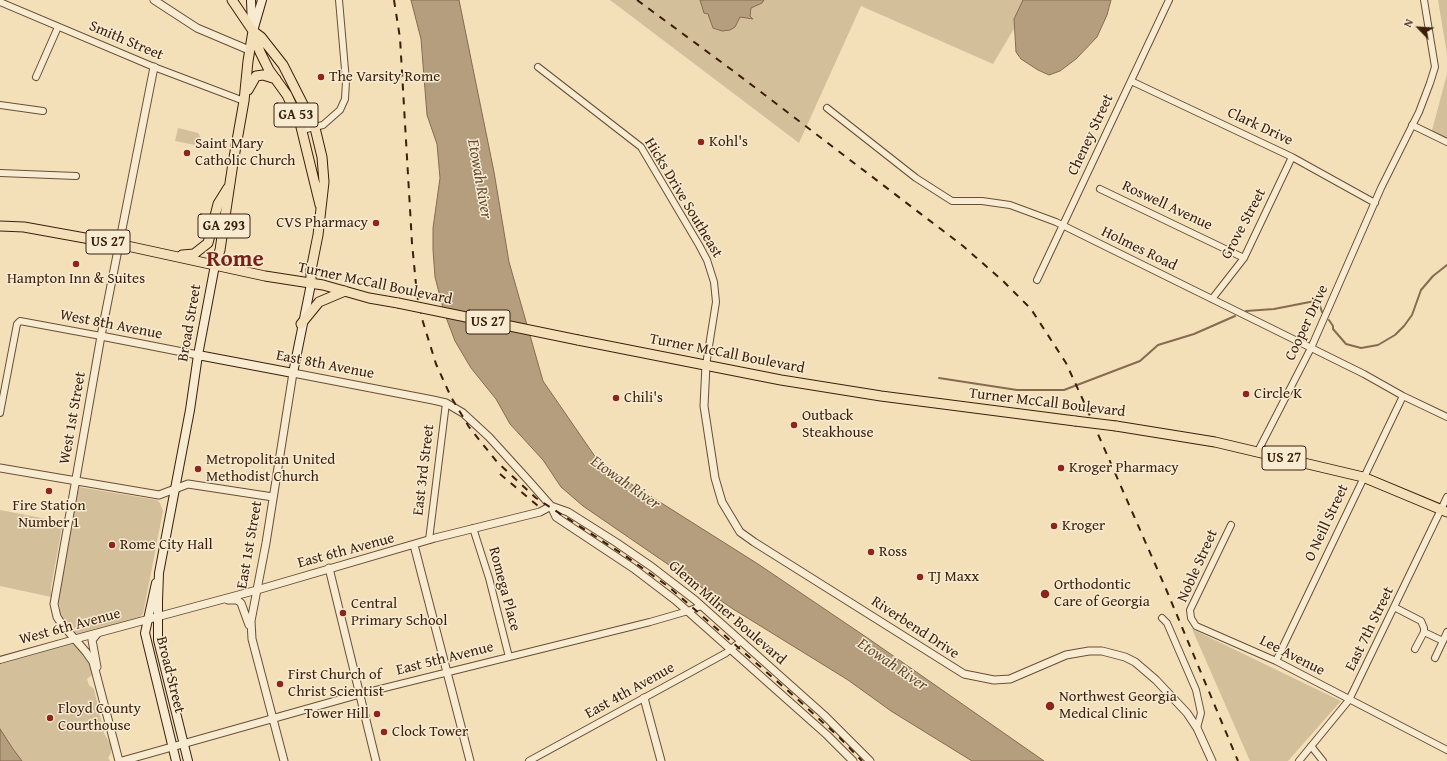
<!DOCTYPE html>
<style>
body{margin:0}
#map{position:relative;width:1447px;height:761px;overflow:hidden;background:#f3e0b9;font-family:"Gentium Book Plus",serif}
canvas{display:block}
.north{position:absolute;left:1399px;top:8px;width:40px;height:40px;-webkit-text-stroke:3px #f7ebd2;paint-order:stroke;rotate:295deg;font-size:11px;font-weight:700;line-height:16px;text-align:center;color:#3c1e0b}
.north::after{content:'';display:block;margin:auto;width:14px;height:18px;background:#3c1e0b;clip-path:polygon(50% 0,100% 100%,50% 72%,0 100%)}
</style>
<div id="map">
<canvas width="1447" height="761"></canvas>
<div class="north">N</div>
</div>
<script>
const ctx = document.querySelector('canvas').getContext('2d');
ctx.lineJoin = 'round';
function paint(path, color) { ctx.fillStyle = color; ctx.fill(path, 'evenodd'); }
const shape = rows => new Path2D(rows.map(r => 'M' + r).join(''));
function strokePath(path, color, width, dash) { ctx.strokeStyle = color; ctx.lineWidth = width; ctx.lineCap = dash ? 'butt' : 'round'; ctx.setLineDash(dash || []); ctx.stroke(path); }
function drawText(font, color, halo, rows, align = 'center') {
  ctx.font = font + ' "Gentium Book Plus",serif'; ctx.lineWidth = 3; ctx.setLineDash([]); ctx.textBaseline = 'middle'; ctx.strokeStyle = halo; ctx.fillStyle = color; for (const [text, x, y, turn = 0] of rows) {
    ctx.save(); ctx.translate(x, y); ctx.rotate((+turn || 0) * Math.PI / 180); ctx.textAlign = isNaN(turn) ? turn : align; if (halo) ctx.strokeText(text, 0, 0); ctx.fillText(text, 0, 0); ctx.restore();
  }
}
paint(shape([
 [610,0,1031,0,993,64,861,6,799,143],
 [1438,0,1447,0,1447,54],
 [1447,74,1447,142,1431,134],
 [178,128,198,133,201,138,200,146,175,141],
 [79,487,157,500,160,503,163,511,143,614,139,618,77,635,61,617,58,596],
 [0,510,63,522,51,587,51,597,0,586],
 [1192,629,1341,701,1288,761,1250,761],
 [72,643,77,645,88,658,92,670,92,675,87,679,89,685,94,689,104,733,111,745,111,753,108,758,110,761,0,761,0,664]
]), '#d4bf9b');
const water = shape([
 [411,0,459,0,494,172,509,262,543,381,594,455,617,475,758,564,869,639,1044,761,972,761,891,711,848,680,733,609,583,506,561,487,543,460,510,424,496,399,471,368,455,341,444,312,435,277,433,250,433,228,440,178,437,144,427,115,421,39,411,0],
 [700,0,764,0,762,3,751,8,750,16,753,19,740,17,735,27,730,30,722,31,713,28,708,14,704,13,700,0],
 [1023,0,1111,0,1107,15,1097,37,1076,59,1060,71,1049,75,1038,70,1021,59,1016,52,1014,19,1023,0],
 [0,729,13,749,22,761,0,761,0,729]
]);
paint(water, '#b59e7e');
strokePath(water, '#856b50', 1);
strokePath(shape([
 [1246,311,1274,309,1315,301,1319,303,1322,312],
 [1329,320,1333,326,1333,329,1346,344,1361,348,1378,345,1395,335,1404,326,1412,315,1421,290,1433,276,1447,265],
 [939,378,1017,390,1064,390,1140,361,1158,345,1194,334,1235,316]
]), '#856b50', 2);
const minor = shape([
 [0,2,154,67,244,101],
 [538,67,641,147,699,245,707,260,714,282,716,302,706,365],
 [36,77,58,27],
 [1131,81,1292,157,1375,203],
 [0,105,43,111],
 [827,108,916,178,952,201,982,201,1010,205,1056,222,1364,374,1403,396,1447,417],
 [1412,125,1447,142],
 [302,130,323,125,340,110,345,99,346,81,339,0],
 [0,173,76,176],
 [1100,189,1244,258],
 [1037,280,1169,0],
 [1212,299,1244,258,1292,157],
 [0,413,17,324,20,321,101,336],
 [1258,451,1311,348,1381,188,1419,112,1430,83,1435,67,1424,0],
 [1231,525,1190,610,1191,618,1196,626,1276,661,1447,750],
 [473,528,489,578,509,657],
 [429,540,446,403],
 [1394,607,1421,621,1424,628,1424,632,1443,641,1447,632],
 [1162,618,1167,623,1196,690,1201,713,1197,728],
 [1415,649,1424,632],
 [1435,658,1443,641],
 [0,660,75,639],
 [1276,661,1403,396],
 [360,694,650,622,688,611,701,606],
 [1311,746,1323,761],
 [529,761,726,653,741,641],
 [1299,761,1349,700,1447,497]
]);
const tertiary = shape([
 [154,0,197,28,249,50],
 [101,336,198,355],
 [706,365,704,406,715,478,722,502,740,532,754,542,964,674,994,680,1010,679,1066,655,1089,651,1102,651,1125,657,1135,662,1156,680,1187,713,1197,728,1212,761],
 [0,468,159,495,188,484,273,497],
 [551,506,568,512,617,543,652,567,695,600,824,715,870,761],
 [414,545,470,761],
 [329,568,376,761],
 [228,600,237,600,241,603,249,625],
 [97,634,92,640,97,667],
 [75,639,257,590,435,538,540,512,551,506],
 [644,698,661,761],
 [119,761,93,662,86,652,61,623,57,617,54,604,101,336,154,67],
 [122,761,360,694],
 [284,761,252,639,251,621,266,543,293,373,433,400,446,403,463,413,489,437,529,481,551,506,556,517,633,568,675,600,827,735,853,761]
]);
const secondary = shape([
 [251,0,252,28],
 [253,31,262,0],
 [198,355,293,373,311,284],
 [156,583,145,633,176,761],
 [188,761,158,640,158,601,159,573,190,410,198,355,215,265]
]);
const primary = shape([
 [232,0,253,31,261,37,283,65,315,128,322,157,324,182,318,235,311,270,311,284],
 [254,34,260,52,269,70,287,95,300,123,320,205],
 [248,90,256,76,263,75,276,79],
 [0,226,24,227,118,244,265,276,323,285,369,298,398,303],
 [182,255,194,254,208,243,218,204,228,188],
 [215,265,220,250,233,163,244,101,248,61,253,31],
 [301,324,319,302,345,291],
 [578,340,781,380,881,396,1075,421],
 [1116,426,1215,442,1363,477,1447,512]
]);
strokePath(minor, '#6a4e36', 8);
strokePath(tertiary, '#6a4e36', 9);
strokePath(secondary, '#3c1e0b', 10);
strokePath(primary, '#3c1e0b', 11);
strokePath(minor, '#f7ebd2', 6);
strokePath(tertiary, '#f7ebd2', 7);
strokePath(secondary, '#f7ebd2', 8);
strokePath(primary, '#f3e0b9', 9);
strokePath(shape([
 [394,0,400,38,412,243,417,295,423,322,436,364,451,397,469,427,497,462,536,498,624,555,669,587,795,697,839,737,862,761],
 [637,0,732,70,963,246,1003,281,1031,309,1066,363,1083,400,1166,589,1238,761],
 [500,474,538,506]
]), '#3c1e0b', 2, [7, 7]);
const primaryBridge = shape([
 [398,303,578,340],
 [1075,421,1116,426]
]);
strokePath(primaryBridge, '#3c1e0b', 11, []);
strokePath(primaryBridge, '#f3e0b9', 9);
for (const [x, y, r, color] of [
 [321,77,4,"#8f2418"],
 [701,142,4,"#8f2418"],
 [187,153,4,"#8f2418"],
 [376,223,4,"#8f2418"],
 [76,264,4,"#8f2418"],
 [1246,394,4,"#8f2418"],
 [616,398,4,"#8f2418"],
 [794,425,4,"#8f2418"],
 [1061,468,4,"#8f2418"],
 [198,469,4,"#8f2418"],
 [49,491,4,"#8f2418"],
 [1054,526,4,"#8f2418"],
 [112,545,4,"#8f2418"],
 [871,552,4,"#8f2418"],
 [920,577,4,"#8f2418"],
 [1045,594,5,"#8f2418"],
 [343,613,4,"#8f2418"],
 [280,684,4,"#8f2418"],
 [1050,706,5,"#8f2418"],
 [377,714,4,"#8f2418"],
 [50,718,4,"#8f2418"],
 [384,732,4,"#8f2418"]
]) { const dot = new Path2D(); dot.arc(x, y, r, 0, 2 * Math.PI); ctx.fillStyle = color; ctx.fill(dot); strokePath(dot, '#f7ebd2', 1.5); }
for (const [x, y, w] of [
 [296,115,44],
 [224,226,52],
 [108,242,44],
 [488,322,44],
 [1284,458,44]
]) { const box = new Path2D(); box.roundRect(x - w / 2, y - 12, w, 24, 3); ctx.fillStyle = '#f7ebd2'; ctx.fill(box); strokePath(box, '#3c1e0b', 1); }
drawText('bold 14px', '#3c1e0b', null, [
 ["GA 53",296,115],
 ["GA 293",224,226],
 ["US 27",108,242],
 ["US 27",488,322],
 ["US 27",1284,458]
]);
drawText('15px', '#3c1e0b', '#f7ebd2', [
 ["Smith Street",126,41,23],
 ["Clark Drive",1260,127,25],
 ["Cheney Street",1091,135,-65],
 ["Hicks Drive Southeast",683,198,59],
 ["Roswell Avenue",1167,206,25],
 ["Grove Street",1244,224,-62],
 ["Holmes Road",1139,249,26],
 ["Turner McCall Boulevard",375,284,12],
 ["Broad Street",190,323,-80],
 ["Cooper Drive",1307,323,-65],
 ["West 8th Avenue",111,325,11],
 ["Turner McCall Boulevard",727,354,11],
 ["East 8th Avenue",325,365,11],
 ["Turner McCall Boulevard",1047,403,7],
 ["West 1st Street",73,418,-80],
 ["East 3rd Street",424,470,-83],
 ["O Neill Street",1327,523,-65],
 ["East 1st Street",250,545,-80],
 ["East 6th Avenue",346,551,-15],
 ["Noble Street",1198,566,-66],
 ["Romega Place",504,589,75],
 ["Glenn Milner Boulevard",727,613,41],
 ["West 6th Avenue",70,627,-15],
 ["Riverbend Drive",915,628,33],
 ["East 7th Street",1370,629,-64],
 ["Lee Avenue",1292,656,27],
 ["East 5th Avenue",445,659,-14],
 ["Broad Street",170,675,76],
 ["East 4th Avenue",630,691,-29]
]);
drawText('15px', '#3c1e0b', '#f7ebd2', [
 ["The Varsity Rome",329,77],
 ["Kohl's",709,142],
 ["Saint Mary",195,144],
 ["Catholic Church",195,161],
 ["CVS Pharmacy",368,223,"right"],
 ["Hampton Inn & Suites",76,279,"center"],
 ["Circle K",1254,394],
 ["Chili's",624,398],
 ["Outback",802,416],
 ["Steakhouse",802,433],
 ["Metropolitan United",206,460],
 ["Methodist Church",206,477],
 ["Kroger Pharmacy",1069,468],
 ["Fire Station",49,506,"center"],
 ["Number 1",49,523,"center"],
 ["Kroger",1062,526],
 ["Rome City Hall",120,545],
 ["Ross",879,552],
 ["TJ Maxx",928,577],
 ["Orthodontic",1054,585],
 ["Care of Georgia",1054,602],
 ["Central",351,604],
 ["Primary School",351,621],
 ["First Church of",288,675],
 ["Christ Scientist",288,692],
 ["Northwest Georgia",1059,697],
 ["Medical Clinic",1059,714],
 ["Floyd County",58,709],
 ["Courthouse",58,726],
 ["Tower Hill",369,714,"right"],
 ["Clock Tower",392,732]
], 'left');
drawText('italic 16px', '#664b33', '#f7ebd2', [
 ["Etowah River",479,179,80],
 ["Etowah River",625,483,35],
 ["Etowah River",892,665,34]
]);
drawText('bold 23px', '#7a1f14', '#f7ebd2', [
 ["Rome",235,260]
]);
</script>
